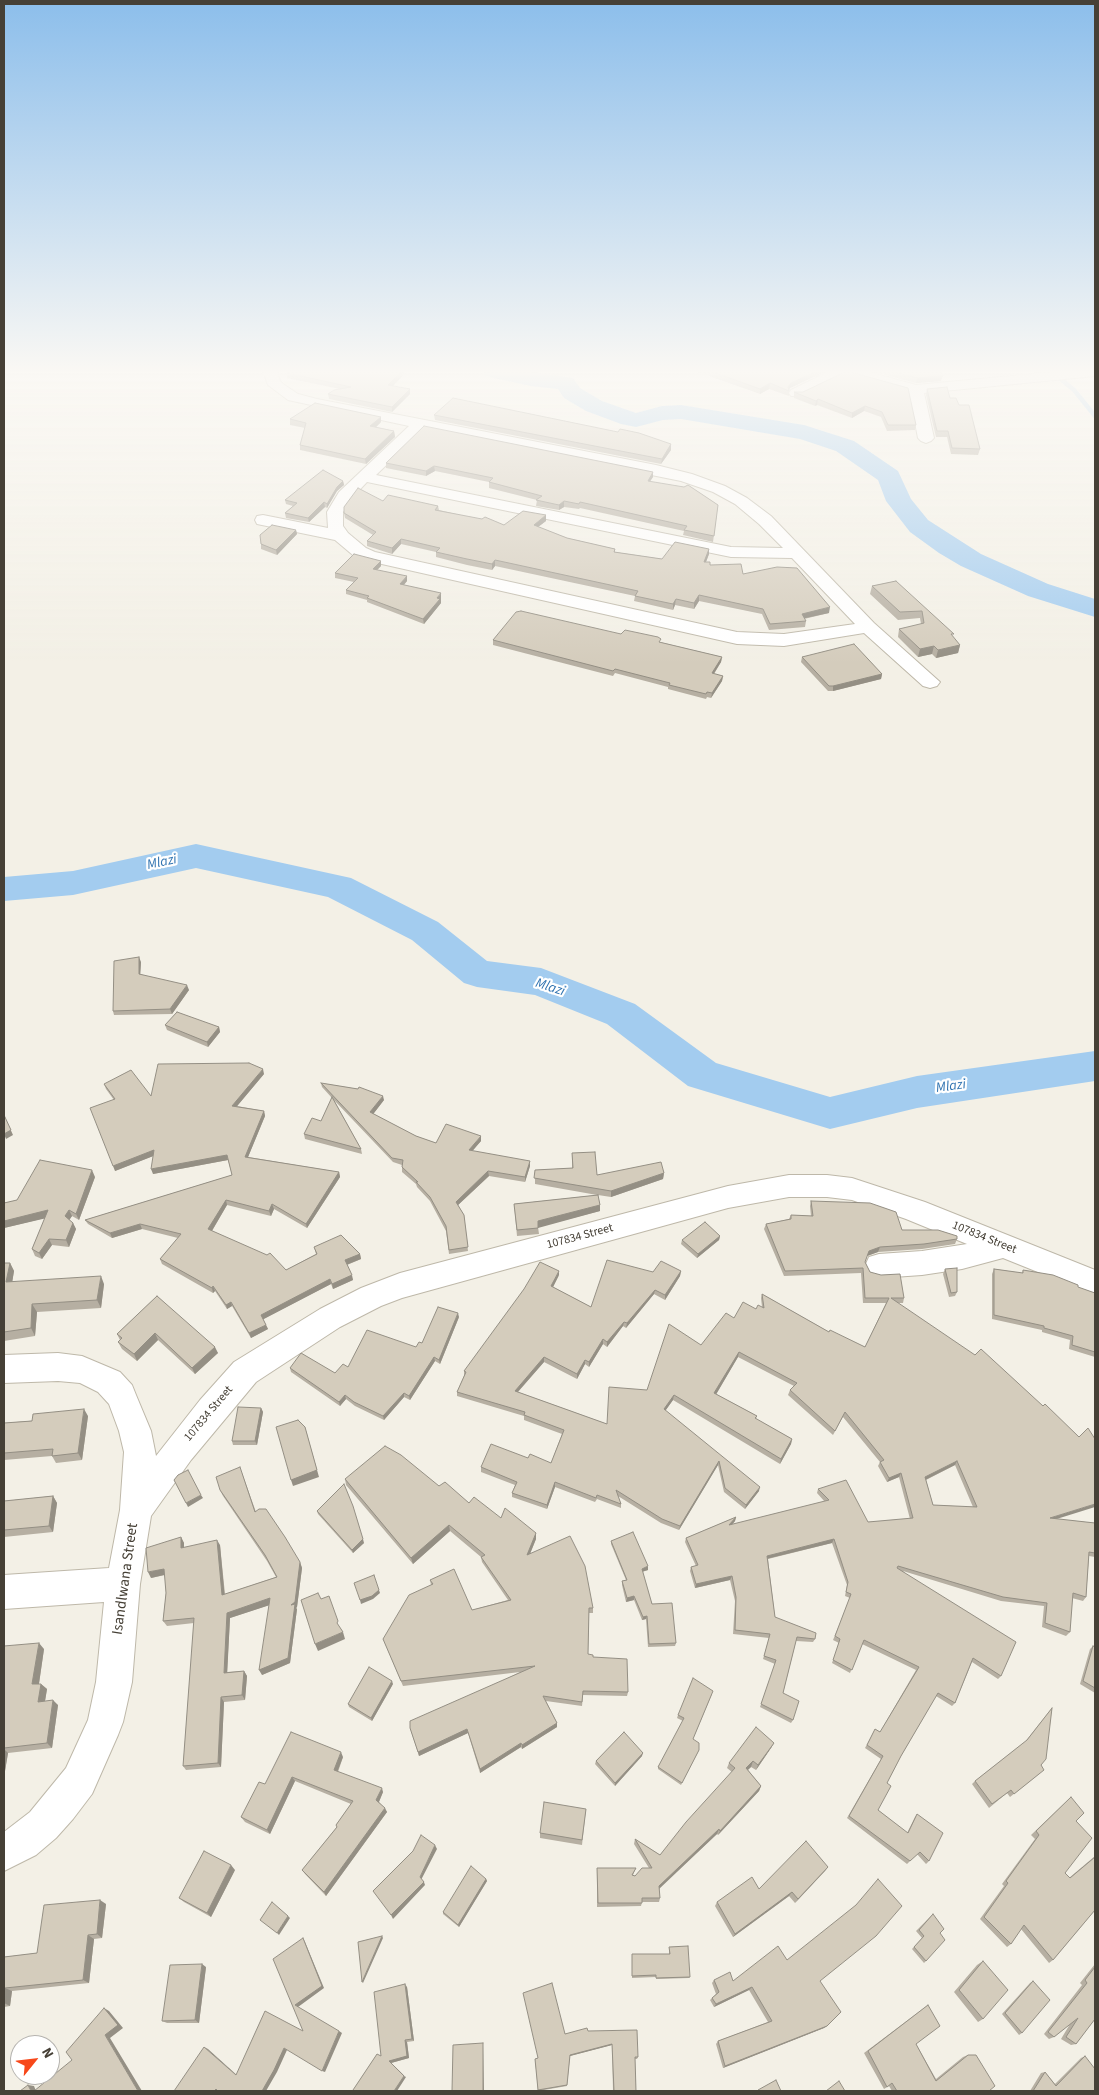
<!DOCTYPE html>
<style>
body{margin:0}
#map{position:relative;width:1099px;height:2095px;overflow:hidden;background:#f3f0e6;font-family:"Source Sans 3",sans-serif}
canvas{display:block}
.frame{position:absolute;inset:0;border:5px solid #464036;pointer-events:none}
.north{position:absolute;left:10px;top:2035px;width:50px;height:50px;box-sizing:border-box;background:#fff;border:1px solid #b5b3af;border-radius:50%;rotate:61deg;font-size:14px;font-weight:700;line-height:20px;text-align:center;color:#464036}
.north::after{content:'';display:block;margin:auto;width:18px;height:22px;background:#f7481a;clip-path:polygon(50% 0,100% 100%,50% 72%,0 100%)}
</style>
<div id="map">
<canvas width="1099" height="2095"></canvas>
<div class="frame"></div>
<div class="north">N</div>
</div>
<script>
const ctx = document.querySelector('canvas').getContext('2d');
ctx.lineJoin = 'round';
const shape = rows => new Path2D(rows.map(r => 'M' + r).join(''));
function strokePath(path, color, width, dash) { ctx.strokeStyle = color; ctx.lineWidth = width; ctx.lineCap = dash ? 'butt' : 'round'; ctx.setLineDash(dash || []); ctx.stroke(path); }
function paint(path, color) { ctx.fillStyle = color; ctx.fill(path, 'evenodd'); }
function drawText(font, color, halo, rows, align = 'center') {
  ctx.font = font + ' "Source Sans 3",sans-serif'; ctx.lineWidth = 4.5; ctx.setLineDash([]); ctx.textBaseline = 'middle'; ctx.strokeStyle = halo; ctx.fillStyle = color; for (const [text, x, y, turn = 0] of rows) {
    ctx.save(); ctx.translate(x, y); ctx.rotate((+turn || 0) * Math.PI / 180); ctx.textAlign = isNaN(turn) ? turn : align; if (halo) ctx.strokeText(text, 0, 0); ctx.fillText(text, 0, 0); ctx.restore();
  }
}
strokePath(shape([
 [1055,371,1057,376,1074,390,1095,416]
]), '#a3ccef', 4.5);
paint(shape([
 [483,371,525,371,573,378,580,388,602,401,636,413,662,406,681,405,804,425,854,441,898,471,911,499,928,520,981,554,1048,584,1095,599,1095,617,1028,596,961,566,939,553,910,532,886,501,878,480,836,451,800,439,681,419,663,420,636,427,621,424,586,411,564,398,558,389,531,386,494,378,486,376,483,371],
 [196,844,351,878,438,922,487,961,541,968,635,1004,716,1063,830,1097,917,1076,1095,1051,1095,1081,917,1108,830,1129,688,1086,607,1024,535,995,477,987,464,983,412,940,328,897,196,868,73,895,4,901,4,877,73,871,196,844]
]), '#a3ccef');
const minor = shape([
 [263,371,277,371,280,381,283,384,298,394,317,399,656,465,692,474,725,486,747,498,771,516,874,623,940,682,937,686,930,688,923,686,864,633,784,646,737,644,364,560,354,556,335,540,257,524,255,520,257,516,263,515,328,528,327,512,339,492,409,426,288,400,268,385,263,371],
 [424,429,681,481,713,492,735,504,759,524,783,548,731,547,376,475,424,429],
 [367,482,731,557,792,558,855,624,784,634,737,632,375,552,366,548,348,533,343,526,343,512,352,498,367,482],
 [830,371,865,371,916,385,1065,371,1095,371,1095,376,924,393,934,438,931,441,926,443,921,441,918,438,909,392,846,374,801,396,791,396,789,393,791,390,830,371],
 [789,1175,827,1175,852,1178,925,1202,1095,1270,1095,1295,1003,1258,962,1269,922,1275,879,1278,869,1275,865,1266,869,1257,879,1254,922,1251,967,1244,906,1219,852,1200,827,1197,789,1197,728,1208,402,1298,381,1306,340,1327,256,1382,191,1460,151,1516,140,1584,132,1682,123,1722,118,1735,92,1794,73,1819,56,1838,36,1855,4,1871,4,1832,30,1812,66,1768,88,1720,96,1682,104,1602,4,1609,4,1575,109,1568,120,1510,124,1452,119,1431,109,1404,98,1392,80,1383,58,1381,4,1383,4,1355,58,1353,82,1356,120,1372,132,1385,136,1395,151,1431,156,1456,200,1400,234,1362,320,1309,361,1288,400,1273,728,1186,789,1175]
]);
strokePath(minor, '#beb8a9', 2);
paint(minor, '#fff');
paint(shape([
 [289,371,404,371,404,374,393,386,410,394,392,412,329,399,328,394,340,389,287,378,287,373],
 [695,371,826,371,790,388,789,390,789,396,769,389,760,394],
 [847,371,916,425,915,430,887,431,881,417,864,411,852,418,817,405,815,406,794,398,794,392,803,392],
 [871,371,941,371,941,381,916,383],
 [927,389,950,398,980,449,978,455,951,454,947,437,936,437,926,395],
 [434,415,671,444,671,450,661,464,435,420],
 [290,419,381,422,376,427,394,431,395,437,366,464,300,450,300,445,305,428,290,425],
 [386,463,653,477,650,481,718,505,713,542,683,535,684,531,580,508,579,509,564,507,559,510,536,506,537,500,489,488,489,482,435,471,426,476,386,468],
 [343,481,344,485,337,491,327,508,325,507,309,522,286,518,285,513,293,506,286,504,285,500],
 [383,501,438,506,439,510,504,525,546,521,538,527,567,538,615,549,615,552,662,559,709,554,706,562,710,565,743,574,829,613,804,619,806,621,805,627,769,630,762,614,699,601,694,609,675,605,673,610,634,601,635,596,495,566,492,570,467,565,436,557,436,552,401,544,392,554,367,546,367,541,373,535,345,518,344,513],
 [296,530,297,534,277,555,261,549,261,544],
 [381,561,381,566,377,570,407,581,404,585,441,597,440,599,441,603,424,624,367,602,367,600,346,594,346,590,354,582,335,578,335,573],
 [896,581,960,645,958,653,936,658,932,654,918,657,898,637,899,629,921,624,920,618,898,620,870,594,872,586],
 [621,634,660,642,722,657,721,662,714,674,723,676,722,681,711,698,707,697,706,699,668,689,668,687,615,673,613,676,493,645,493,640],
 [802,657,882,674,881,679,833,691,828,691,801,662],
 [141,962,140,974,189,990,172,1014,114,1015,113,1011],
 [165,1025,219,1027,220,1032,208,1047,167,1030],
 [264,1074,237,1106,264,1111,265,1116,248,1157,339,1172,340,1177,307,1228,274,1209,271,1216,227,1205,212,1231,286,1270,316,1254,314,1247,360,1254,361,1259,347,1265,353,1280,333,1289,331,1284,263,1319,268,1329,251,1338,232,1306,227,1309,215,1291,213,1293,162,1264,160,1259,178,1238,142,1229,112,1238,88,1224,85,1220,232,1175,228,1160,153,1174,153,1156,115,1171,114,1100,106,1089,104,1084,151,1096],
 [321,1083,358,1089,384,1100,373,1114,416,1136,436,1143,481,1141,472,1151,530,1166,525,1182,489,1176,458,1205,464,1215,468,1251,449,1254,446,1231,430,1201,417,1187,416,1184,402,1172,402,1165,393,1162,334,1100,361,1149,362,1154,305,1139,304,1134,321,1121,332,1098,322,1087],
 [572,1153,597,1175,664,1173,663,1179,611,1197,598,1195,600,1205,600,1211,538,1227,539,1234,517,1236,514,1204,597,1195,535,1184,535,1170,572,1168],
 [95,1177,79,1220,72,1216,69,1220,73,1223,76,1229,69,1247,52,1245,42,1259,35,1256,32,1249,45,1218,4,1228,4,1203,17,1200],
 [811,1201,902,1230,957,1239,955,1244,922,1249,878,1252,867,1256,865,1262,870,1272,904,1298,903,1303,898,1303,1057,1519,1095,1523,1095,1557,1089,1556,1086,1597,1083,1601,1072,1598,1070,1632,1066,1636,1042,1627,1044,1606,1001,1601,903,1571,1001,1676,998,1679,972,1662,955,1703,952,1706,936,1696,901,1756,887,1783,878,1810,907,1833,915,1817,917,1814,929,1861,926,1864,917,1854,907,1864,847,1818,881,1759,865,1748,875,1729,880,1732,916,1670,862,1644,850,1673,832,1663,839,1643,833,1640,850,1598,845,1596,847,1585,832,1543,768,1559,775,1617,815,1639,813,1642,796,1641,783,1693,793,1720,791,1723,760,1707,775,1664,763,1659,769,1638,733,1634,735,1601,730,1580,695,1588,690,1571,691,1567,696,1566,685,1542,686,1538,736,1517,735,1521,732,1525,825,1502,817,1493,818,1489,868,1522,910,1519,899,1477,887,1482,878,1466,880,1462,843,1417,833,1435,788,1395,790,1390,794,1386,738,1357,716,1394,757,1416,756,1419,792,1439,791,1444,780,1464,673,1400,665,1411,759,1491,745,1509,724,1492,718,1465,679,1530,661,1523,618,1496,621,1504,621,1508,597,1499,595,1502,555,1487,547,1509,512,1497,512,1493,515,1485,481,1472,481,1467,528,1458,551,1463,562,1434,524,1420,524,1416,457,1396,457,1392,464,1376,464,1371,559,1275,553,1287,591,1307,653,1272,681,1271,680,1276,665,1300,654,1294,626,1328,623,1326,607,1347,603,1344,589,1367,585,1364,577,1379,544,1362,518,1392,607,1424,701,1345,734,1318,756,1309,762,1307,761,1298,762,1294,829,1332,865,1347,886,1303,863,1303,861,1273,784,1276,764,1229,766,1224,789,1219,791,1215,811,1216,810,1206],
 [955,1465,973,1507,933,1505,926,1480],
 [720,1236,719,1240,697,1258,681,1244,682,1240],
 [4,1263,10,1263,14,1271,12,1282,104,1284,101,1308,37,1312,35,1336,4,1341],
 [945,1269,957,1292,955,1296,949,1297,943,1274],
 [994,1269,1022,1273,1023,1270,1095,1293,1095,1357,1069,1349,1070,1340,1042,1332,1042,1330,992,1319,992,1274],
 [157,1296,218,1353,195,1374,158,1340,137,1361,122,1349,118,1342,120,1340,117,1334],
 [459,1317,440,1364,435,1361,410,1400,404,1397,384,1420,355,1406,346,1399,340,1406,291,1372,290,1368,335,1373,348,1367,416,1347],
 [261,1408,263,1412,257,1445,233,1445,232,1441],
 [88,1416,82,1460,56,1463,52,1456,4,1460,4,1423],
 [242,1473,256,1512,300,1562,302,1568,297,1607,296,1608,297,1609,290,1663,262,1675,269,1605,230,1618,227,1672,244,1671,247,1676,245,1700,224,1702,221,1767,186,1770,183,1766,194,1623,167,1626,163,1621,166,1593,165,1575,151,1578,181,1537,184,1543,184,1548,220,1545,225,1594,276,1577,267,1561,223,1496,220,1490],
 [345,1479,439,1486,469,1503,501,1518,536,1533,536,1539,530,1554,593,1608,593,1613,589,1613,588,1654,593,1657,628,1692,627,1696,583,1695,582,1706,546,1701,557,1723,557,1727,522,1749,521,1747,480,1773,468,1733,419,1756,410,1728,520,1672,403,1686,383,1639,431,1585,430,1580,472,1610,508,1600,482,1562,481,1557,450,1531,413,1564,346,1485],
 [53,1496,57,1503,53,1532,4,1537,4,1501],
 [317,1511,364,1543,353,1553,318,1514],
 [611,1541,648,1570,642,1572,652,1604,676,1643,675,1646,648,1647,646,1619,642,1620,634,1600,626,1602,622,1585,622,1581,626,1580,611,1544],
 [4,1646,44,1649,39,1684,41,1684,47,1689,45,1701,58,1705,52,1748,8,1753,4,1777],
 [1093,1646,1095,1647,1095,1693,1080,1684,1090,1649],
 [393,1684,372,1721,349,1707,348,1704],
 [712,1694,693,1739,699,1750,698,1752,681,1785,658,1769,658,1767,683,1721,677,1718,678,1715],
 [1052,1708,1040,1773,1010,1797,1007,1793,989,1808,972,1784,975,1781,1025,1742],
 [774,1743,771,1748,756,1770,751,1767,748,1770,761,1786,759,1791,718,1835,717,1834,659,1888,660,1898,659,1902,642,1902,641,1906,597,1907,597,1868,636,1868,633,1875,635,1876,649,1868,634,1844,635,1839,660,1855,732,1772,727,1768,729,1763],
 [642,1756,615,1786,595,1764,596,1761],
 [343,1757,338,1772,383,1792,379,1802,387,1812,326,1896,305,1874,302,1870,337,1827,336,1825,351,1804,295,1781,270,1834,245,1822,241,1817,265,1784],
 [1071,1797,1076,1821,1065,1873,1069,1878,1095,1856,1095,1910,1053,1960,1049,1963,1021,1929,1011,1944,1007,1947,980,1919,1004,1886,1002,1884,1035,1839,1031,1835],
 [586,1809,582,1845,540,1838,540,1833],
 [828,1867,795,1903,789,1896,733,1937,715,1906,717,1902],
 [235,1870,211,1917,184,1902,179,1898],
 [486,1879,487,1881,459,1927,443,1914,443,1912],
 [106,1904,102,1938,94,1939,89,1983,12,1991,10,2006,4,2007,4,1957,37,1953],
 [933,1914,940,1933,926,1961,924,1963,912,1949,922,1938,916,1931],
 [669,1947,690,1977,689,1978,656,1979,656,1977,632,1978,632,1954,669,1954],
 [787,1960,820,1981,827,2026,824,2028,723,2068,716,2044,718,2041,768,2022,749,1990,714,2007,710,2000,716,1994,712,1983,714,1980,733,1981],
 [983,1961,983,2019,978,2022,954,1992,977,1965],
 [1095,1964,1095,2019,1076,2044,1071,2045,1061,2039,1070,2024,1054,2037,1049,2039,1044,2034,1082,1985,1080,1983],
 [206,1967,199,2023,167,2023,162,2021],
 [1033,1981,1022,2033,1019,2035,1002,2014,1030,1983],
 [407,1987,414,2041,407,2042,409,2058,391,2063,406,2077,381,2056],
 [928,2005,916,2044,936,2079,963,2057,968,2055,989,2091,892,2091,889,2086,884,2089,864,2053],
 [588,2031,638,2057,637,2059,635,2059,636,2091,613,2091,612,2045,570,2056,567,2086,538,2091,535,2059,538,2058,565,2034],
 [1085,2056,1095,2091,1030,2091,1041,2073,1045,2072,1055,2084,1081,2058]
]), '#b6afa2');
paint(shape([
 [402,371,404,371,404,374,389,390,388,385],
 [817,371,826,371,790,388,789,391,788,387,791,383],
 [943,376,941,381,916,383,917,378],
 [770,383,769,389,760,394,760,389],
 [410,389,410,394,392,412,392,407],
 [818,399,817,405,815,406,816,401],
 [865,406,864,411,852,418,852,413],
 [381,417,381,422,371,432,370,426],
 [394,431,395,437,366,464,365,459],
 [671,444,671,450,661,464,662,459],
 [434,466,435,471,426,476,426,471],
 [653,472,653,477,647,486,648,481],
 [343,481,344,485,337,491,327,508,327,504,337,487],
 [564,501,564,507,559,510,559,505],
 [324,502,325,507,309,522,308,518],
 [546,515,546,521,534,530,534,525],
 [296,530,297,534,277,555,276,550],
 [401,539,401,544,392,554,392,548],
 [709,549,709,554,704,567,704,562],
 [495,560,495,566,492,570,492,564],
 [381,561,381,566,374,573,373,569],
 [407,576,407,581,401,588,400,584],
 [441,593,441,603,424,624,423,619],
 [699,595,699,601,694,609,694,603],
 [676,599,675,605,673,610,673,604],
 [830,607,829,613,801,619,802,614],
 [960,645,958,653,936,658,938,650],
 [934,646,932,654,918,657,920,649],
 [722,657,721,662,711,678,712,673],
 [882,674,881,679,833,691,833,686],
 [723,676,722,681,711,698,712,693],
 [139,957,141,962,140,979,139,974],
 [187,985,189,990,172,1014,170,1009],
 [219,1027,220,1032,208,1047,207,1042],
 [263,1069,264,1074,233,1111,232,1106],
 [383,1096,384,1100,371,1117,370,1112],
 [264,1111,265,1116,246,1162,245,1157],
 [4,1115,13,1135,6,1139,4,1134],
 [481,1136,481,1141,469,1155,469,1150],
 [154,1150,156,1155,115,1171,113,1166],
 [227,1155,228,1160,153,1174,151,1169],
 [530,1161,530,1166,525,1182,525,1177],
 [92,1170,95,1177,79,1220,76,1214],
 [488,1171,489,1176,457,1206,456,1202],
 [339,1172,340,1177,307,1228,306,1224],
 [664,1173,663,1179,611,1197,611,1191],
 [226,1200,227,1205,210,1234,208,1229],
 [272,1204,274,1209,271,1216,269,1211],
 [600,1205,600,1211,538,1228,538,1221],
 [48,1210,51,1217,4,1228,4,1221],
 [69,1210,72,1216,68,1222,65,1216],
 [73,1223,76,1229,69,1247,66,1240],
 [140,1224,142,1229,112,1238,110,1233],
 [720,1236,719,1240,697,1258,698,1254],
 [49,1239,52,1245,42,1259,39,1253],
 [880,1247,878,1252,867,1256,869,1251],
 [360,1254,361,1259,346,1265,345,1260],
 [10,1263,14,1271,11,1290,6,1282],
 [559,1271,559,1275,551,1291,551,1286],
 [681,1271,680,1276,665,1300,665,1295],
 [352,1275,353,1280,333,1289,332,1284],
 [101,1276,104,1284,101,1308,97,1300],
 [330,1279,331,1284,262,1320,261,1315],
 [213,1286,215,1291,213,1293,212,1288],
 [655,1290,654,1294,626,1328,627,1323],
 [231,1302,232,1306,227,1309,226,1305],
 [32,1304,37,1312,35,1336,31,1328],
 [458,1313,459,1317,440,1364,439,1360],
 [624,1322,623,1326,607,1347,607,1342],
 [266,1325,268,1329,251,1338,249,1333],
 [155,1333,158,1340,137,1361,134,1354],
 [603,1339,603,1344,589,1367,589,1362],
 [215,1347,218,1353,195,1374,192,1368],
 [739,1352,738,1357,714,1398,714,1393],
 [434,1357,435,1361,410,1400,409,1396],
 [544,1357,544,1362,515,1395,515,1391],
 [585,1360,585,1364,577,1379,577,1374],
 [404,1393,404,1397,384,1420,383,1416],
 [345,1395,346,1399,340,1406,339,1402],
 [674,1395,673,1400,663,1414,664,1409],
 [261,1408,263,1412,257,1445,255,1441],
 [84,1409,88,1416,82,1460,78,1453],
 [305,1427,319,1477,293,1486,291,1480],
 [792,1439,791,1444,780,1464,781,1459],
 [719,1461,718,1465,679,1530,680,1526],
 [957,1461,955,1465,923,1481,925,1477],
 [901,1473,899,1477,887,1482,889,1478],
 [555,1482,555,1487,547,1509,547,1505],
 [760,1487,759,1491,745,1509,746,1505],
 [201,1495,203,1498,188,1507,186,1503],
 [53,1496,57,1503,53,1532,49,1526],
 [1095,1504,1095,1507,1047,1522,1050,1518],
 [736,1517,735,1521,728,1529,729,1525],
 [449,1525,450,1531,413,1564,411,1558],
 [536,1533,536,1539,527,1561,527,1555],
 [181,1537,184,1543,184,1554,181,1548],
 [363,1539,364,1543,353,1553,352,1550],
 [834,1539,832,1543,766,1559,767,1556],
 [217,1540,220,1545,225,1600,222,1595],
 [300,1562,302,1568,297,1607,296,1608,297,1609,290,1663,262,1675,259,1670,291,1605],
 [648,1566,648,1570,641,1572,642,1569],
 [164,1569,168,1574,151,1578,148,1572],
 [732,1576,730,1580,695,1588,696,1584],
 [379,1590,380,1593,373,1599,361,1604,360,1600],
 [634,1596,634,1600,626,1602,627,1598],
 [270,1598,273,1604,230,1618,227,1677,224,1673,227,1613],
 [647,1616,646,1619,642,1620,643,1617],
 [343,1632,345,1639,318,1651,315,1644],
 [39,1643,44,1649,38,1690,32,1684],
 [244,1671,247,1676,245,1700,242,1695],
 [392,1681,393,1684,372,1721,371,1718],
 [41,1684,47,1689,44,1707,38,1702],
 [221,1697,224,1702,221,1767,218,1763],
 [53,1700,58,1705,52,1748,47,1743],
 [557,1723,557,1727,522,1749,522,1745],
 [467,1729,468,1733,419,1756,418,1752],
 [521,1743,521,1747,480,1773,480,1769],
 [774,1743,771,1748,756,1770,758,1765],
 [4,1749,8,1753,4,1777],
 [341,1752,343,1757,336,1775,334,1770],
 [643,1753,642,1756,615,1786,615,1783],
 [753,1761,751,1767,744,1773,746,1768],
 [292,1777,295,1781,270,1834,267,1830],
 [761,1786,759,1791,718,1835,720,1831],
 [382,1788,383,1792,378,1804,376,1800],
 [385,1808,387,1812,326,1896,324,1892],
 [719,1829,717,1834,658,1890,659,1886],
 [435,1845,437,1849,421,1880,420,1877],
 [231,1865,235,1870,211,1917,207,1913],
 [828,1867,825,1871,795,1903,798,1899],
 [486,1879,487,1881,459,1927,458,1925],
 [424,1882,425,1885,393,1919,391,1915],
 [792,1892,789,1896,733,1937,735,1934],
 [100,1900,106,1904,102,1938,97,1934],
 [288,1916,290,1918,279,1935,277,1933],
 [88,1935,94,1939,89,1983,83,1980],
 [382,1936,383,1938,363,1983,362,1982],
 [303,1938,305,1942,324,1988,298,2007,295,2005],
 [202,1964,206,1967,199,2023,195,2020],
 [405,1984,407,1987,414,2041,412,2039],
 [752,1987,749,1990,714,2007,716,2004],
 [5,1988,12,1991,10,2006,4,2003],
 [104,2008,109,2011,123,2028,110,2038,142,2091,138,2091,105,2035],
 [827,2026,824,2028,723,2068,725,2066],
 [339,2031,342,2033,325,2072,322,2071],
 [405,2040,407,2042,409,2058,391,2063,389,2061],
 [483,2043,483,2046,484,2091,483,2091],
 [612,2044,612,2045,570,2056,570,2055],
 [204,2047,208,2049,239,2077,236,2075],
 [284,2048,287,2050,277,2072,266,2091,262,2091],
 [404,2076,406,2077,397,2091,394,2091],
 [28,2085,34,2086,36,2091,31,2091]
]), '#948f84');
const building = shape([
 [289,371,402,371,388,385,410,389,392,407,328,394,334,390,351,387,287,373,289,371],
 [710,371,817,371,791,383,788,387,789,391,770,383,760,389,710,371],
 [847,371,908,388,916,425,888,425,882,412,865,406,852,413,818,399,816,401,794,392,803,392,847,371],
 [891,371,941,371,943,376,917,378,891,371],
 [947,387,950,398,956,398,959,405,969,405,980,449,952,448,948,431,937,431,927,389,947,387],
 [453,398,618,432,620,429,639,433,671,444,662,459,434,415,453,398],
 [315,403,381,417,370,426,394,431,365,459,300,445,306,423,290,419,315,403],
 [424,426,653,472,648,481,684,487,688,485,718,505,714,536,684,530,687,526,580,502,579,504,564,501,559,505,536,500,542,496,489,482,493,478,434,466,426,471,386,463,424,426],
 [323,470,343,481,337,487,327,504,324,502,308,518,285,513,297,503,285,500,323,470],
 [358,488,383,501,388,495,438,506,435,510,482,519,485,517,504,525,523,511,546,515,534,525,567,538,615,549,614,552,662,559,675,542,709,549,704,562,710,562,710,565,741,564,743,574,777,567,797,568,830,607,802,614,806,621,770,624,763,609,699,595,694,603,676,599,673,604,635,596,638,591,495,560,492,564,467,559,436,552,440,548,401,539,392,548,367,541,376,532,344,513,344,507,358,488],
 [272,525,296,530,276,550,261,544,260,535,272,525],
 [354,554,381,561,373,569,407,576,400,584,441,593,437,598,440,599,423,619,367,598,369,596,346,590,358,578,335,573,354,554],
 [896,581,954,634,951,634,960,645,938,650,934,646,920,649,899,629,924,623,922,611,900,612,872,586,896,581],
 [521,611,621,634,625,630,658,637,661,639,659,642,722,657,712,673,723,676,712,693,707,692,706,694,669,685,670,683,615,669,613,671,493,640,516,612,521,611],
 [854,644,882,674,833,686,829,686,802,657,854,644],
 [139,957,139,974,187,985,170,1009,113,1011,114,961,139,957],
 [177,1012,219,1027,207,1042,165,1025,177,1012],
 [249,1063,263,1069,232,1106,264,1111,245,1157,339,1172,306,1224,272,1204,269,1211,226,1200,208,1229,267,1255,270,1253,286,1270,317,1254,314,1247,341,1235,360,1254,345,1260,352,1275,332,1284,330,1279,261,1315,266,1325,249,1333,231,1302,226,1305,213,1286,212,1288,160,1259,181,1234,140,1224,110,1233,85,1220,232,1175,227,1155,151,1169,154,1150,113,1166,90,1108,115,1099,104,1084,131,1070,151,1096,158,1064,249,1063],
 [321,1083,358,1089,359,1087,383,1096,370,1112,416,1136,436,1143,446,1124,481,1136,469,1150,530,1161,525,1177,488,1171,456,1202,464,1215,468,1247,449,1250,446,1226,430,1197,416,1182,418,1182,402,1167,403,1160,392,1158,321,1083],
 [332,1097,361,1149,304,1134,312,1118,321,1121,332,1097],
 [4,1115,11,1130,4,1134,4,1115],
 [595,1152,597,1175,661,1162,664,1173,611,1191,534,1178,535,1170,573,1168,572,1153,595,1152],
 [40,1160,92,1170,76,1214,69,1210,65,1216,73,1223,66,1240,49,1239,39,1253,32,1249,48,1210,4,1221,4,1203,17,1200,40,1160],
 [598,1195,600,1205,538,1221,538,1228,517,1230,514,1204,598,1195],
 [811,1201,870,1203,896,1212,902,1230,938,1230,957,1236,957,1239,924,1244,880,1247,869,1251,865,1262,870,1272,881,1275,900,1274,904,1298,891,1298,975,1355,981,1349,1043,1406,1045,1404,1079,1437,1088,1428,1095,1439,1095,1504,1050,1518,1095,1523,1095,1553,1089,1552,1086,1597,1073,1593,1070,1632,1045,1623,1047,1603,1003,1597,898,1566,897,1568,1016,1642,1001,1676,973,1658,955,1703,938,1693,901,1756,887,1783,891,1786,878,1810,908,1833,917,1814,943,1833,929,1861,920,1852,910,1861,849,1816,883,1756,867,1745,875,1729,880,1732,919,1667,864,1640,852,1670,833,1660,840,1639,835,1636,851,1594,846,1592,848,1582,834,1539,767,1556,775,1617,816,1633,815,1639,797,1637,783,1693,799,1701,793,1720,761,1704,776,1660,764,1656,770,1634,735,1630,736,1597,732,1576,696,1584,691,1567,698,1565,686,1538,736,1517,729,1525,829,1500,818,1489,846,1480,868,1522,913,1518,901,1473,889,1478,880,1462,884,1460,845,1412,835,1431,790,1390,797,1383,739,1352,714,1393,757,1416,755,1418,792,1439,781,1459,674,1395,664,1409,760,1487,746,1505,725,1488,719,1461,680,1526,662,1519,616,1490,621,1504,597,1495,596,1498,555,1482,547,1505,512,1493,517,1482,481,1467,491,1444,528,1458,530,1454,551,1463,564,1430,524,1415,525,1412,457,1392,466,1372,464,1371,524,1289,540,1262,559,1271,551,1286,591,1307,607,1260,653,1272,661,1261,681,1271,665,1295,655,1290,627,1323,624,1322,607,1342,603,1339,589,1362,585,1360,577,1374,544,1357,515,1391,607,1424,609,1387,647,1390,669,1324,701,1345,726,1313,734,1318,743,1302,756,1309,758,1305,764,1308,762,1294,829,1332,830,1330,865,1347,889,1298,865,1298,863,1268,785,1271,766,1224,791,1219,791,1215,813,1216,811,1201],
 [957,1461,977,1507,933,1505,925,1477,957,1461],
 [705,1222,720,1236,698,1254,682,1240,705,1222],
 [4,1263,10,1263,6,1282,101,1276,97,1300,32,1304,31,1328,4,1332,4,1263],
 [957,1268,957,1292,951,1293,945,1269,957,1268],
 [994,1269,1023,1273,1023,1270,1053,1275,1078,1285,1078,1287,1095,1293,1095,1352,1072,1345,1073,1336,1044,1328,1044,1326,994,1315,994,1269],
 [157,1296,215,1347,192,1368,155,1333,134,1354,118,1342,122,1338,117,1334,157,1296],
 [438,1307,458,1313,439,1360,434,1357,409,1396,404,1393,383,1416,354,1402,345,1395,339,1402,290,1368,301,1353,335,1373,343,1364,348,1367,367,1330,416,1347,419,1342,422,1343,438,1307],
 [238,1407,261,1408,255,1441,232,1441,238,1407],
 [84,1409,78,1453,52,1456,53,1449,4,1453,4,1423,32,1421,33,1414,84,1409],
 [298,1420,305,1427,317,1470,291,1480,276,1427,298,1420],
 [385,1446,401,1455,439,1486,445,1482,469,1503,474,1497,501,1518,505,1508,536,1533,527,1555,570,1536,585,1566,593,1608,589,1608,588,1654,593,1655,593,1657,627,1659,628,1692,583,1691,582,1702,543,1696,557,1723,522,1745,521,1743,480,1769,467,1729,418,1752,410,1728,410,1721,535,1666,401,1681,383,1639,409,1595,433,1584,430,1580,454,1569,472,1610,511,1600,481,1557,485,1555,449,1525,411,1558,345,1479,385,1446],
 [240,1467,255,1512,259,1509,266,1509,285,1537,300,1562,295,1602,291,1605,295,1604,288,1658,259,1670,270,1598,227,1613,224,1673,244,1671,242,1695,221,1697,218,1763,183,1766,194,1618,163,1621,166,1593,164,1569,148,1572,146,1548,181,1537,181,1548,217,1540,222,1595,277,1577,265,1555,220,1490,216,1477,240,1467],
 [188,1470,201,1495,186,1503,174,1480,178,1475,188,1470],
 [344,1484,353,1506,363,1539,352,1550,317,1511,344,1484],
 [53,1496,49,1526,4,1530,4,1501,53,1496],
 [633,1532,648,1566,642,1569,652,1604,672,1603,676,1643,649,1644,647,1616,643,1617,634,1596,627,1598,622,1581,627,1580,611,1541,633,1532],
 [374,1575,379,1590,372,1596,360,1600,354,1583,374,1575],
 [318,1593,321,1599,329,1596,338,1621,337,1623,343,1632,315,1644,301,1600,318,1593],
 [39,1643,32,1684,41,1684,38,1702,53,1700,47,1743,4,1748,4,1646,39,1643],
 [1093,1646,1095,1647,1095,1688,1083,1681,1093,1646],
 [369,1667,392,1681,371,1718,348,1704,369,1667],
 [693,1678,713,1691,693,1739,699,1743,699,1750,682,1783,658,1767,684,1718,678,1715,693,1678],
 [1052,1708,1046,1759,1041,1765,1044,1770,1014,1794,1011,1790,992,1804,975,1781,1027,1740,1052,1708],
 [756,1727,774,1743,758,1765,753,1761,746,1768,761,1786,720,1831,719,1829,659,1886,660,1898,642,1898,642,1903,598,1903,597,1868,636,1868,632,1875,635,1876,642,1868,652,1868,635,1839,660,1855,686,1822,735,1768,729,1763,756,1727],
 [291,1732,341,1752,334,1770,382,1788,376,1800,385,1808,324,1892,302,1870,337,1827,336,1825,353,1801,292,1777,267,1830,241,1817,259,1782,265,1784,291,1732],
 [624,1732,643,1753,615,1783,596,1761,624,1732],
 [1071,1797,1084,1813,1076,1821,1092,1838,1065,1873,1070,1878,1095,1857,1095,1910,1053,1960,1024,1925,1011,1944,984,1917,1008,1883,1006,1881,1039,1835,1036,1831,1071,1797],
 [544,1802,586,1809,582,1840,540,1833,544,1802],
 [421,1835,435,1845,420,1877,424,1882,391,1915,373,1891,413,1851,421,1835],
 [806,1841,828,1867,798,1899,792,1892,735,1934,717,1902,752,1877,759,1889,806,1841],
 [204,1851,231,1865,207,1913,179,1898,204,1851],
 [471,1866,486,1879,458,1925,443,1912,471,1866],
 [878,1879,902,1906,876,1936,820,1981,841,2012,827,2026,725,2066,718,2041,772,2021,752,1987,716,2004,712,1998,719,1992,714,1980,730,1972,733,1981,778,1946,787,1960,856,1905,878,1879],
 [100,1900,97,1934,88,1935,83,1980,5,1988,4,1997,4,1957,37,1953,44,1905,100,1900],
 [272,1902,288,1916,277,1933,260,1920,272,1902],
 [933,1914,944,1929,940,1933,945,1940,926,1961,914,1947,924,1936,919,1930,933,1914],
 [382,1936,362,1982,358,1942,382,1936],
 [303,1938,322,1986,295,2005,339,2031,322,2071,284,2048,274,2070,262,2091,218,2091,216,2089,214,2091,174,2091,204,2047,236,2075,265,2011,303,2031,273,1959,303,1938],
 [688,1946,690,1977,656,1978,656,1975,632,1976,632,1954,670,1954,669,1947,688,1946],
 [983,1961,1008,1990,983,2019,959,1990,983,1961],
 [202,1964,195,2020,162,2021,170,1965,202,1964],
 [1095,1967,1095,2019,1076,2044,1066,2037,1078,2018,1054,2037,1048,2032,1087,1983,1085,1980,1095,1967],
 [1033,1981,1050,2000,1022,2033,1005,2013,1033,1981],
 [552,1983,565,2034,587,2028,588,2031,637,2030,638,2057,635,2057,636,2091,614,2091,612,2044,570,2055,567,2085,538,2090,535,2059,538,2058,523,1993,552,1983],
 [405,1984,412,2039,405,2040,407,2056,389,2061,404,2076,394,2091,353,2091,353,2090,377,2054,381,2056,374,1992,405,1984],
 [928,2005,940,2026,916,2044,936,2081,968,2055,976,2055,995,2086,989,2091,897,2091,892,2083,887,2087,868,2051,928,2005],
 [104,2008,118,2025,105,2035,138,2091,34,2091,72,2060,66,2052,104,2008],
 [483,2043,483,2091,452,2091,453,2045,483,2043],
 [1085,2056,1095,2069,1095,2091,1033,2091,1045,2072,1056,2086,1085,2056],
 [776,2080,781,2091,759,2091,758,2090,776,2080],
 [839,2081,845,2091,826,2091,839,2081],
 [28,2085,31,2091,20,2091,28,2085]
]);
paint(building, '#d4ccbc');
strokePath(building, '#948f84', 1);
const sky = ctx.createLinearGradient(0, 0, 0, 664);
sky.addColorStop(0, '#8cbeeb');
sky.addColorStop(0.56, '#faf8f4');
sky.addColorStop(1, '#faf8f400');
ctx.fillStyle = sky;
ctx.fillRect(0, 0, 1099, 664);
drawText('12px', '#464036', '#fff', [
 ["107834 Street",580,1237,-15],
 ["107834 Street",984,1238,22],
 ["107834 Street",209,1414,-50]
]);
drawText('italic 14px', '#3073b0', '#fff', [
 ["Mlazi",162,863,-12],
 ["Mlazi",550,988,18],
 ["Mlazi",951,1087,-8]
]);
drawText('15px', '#464036', '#fff', [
 ["Isandlwana Street",126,1579,-82]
]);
</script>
